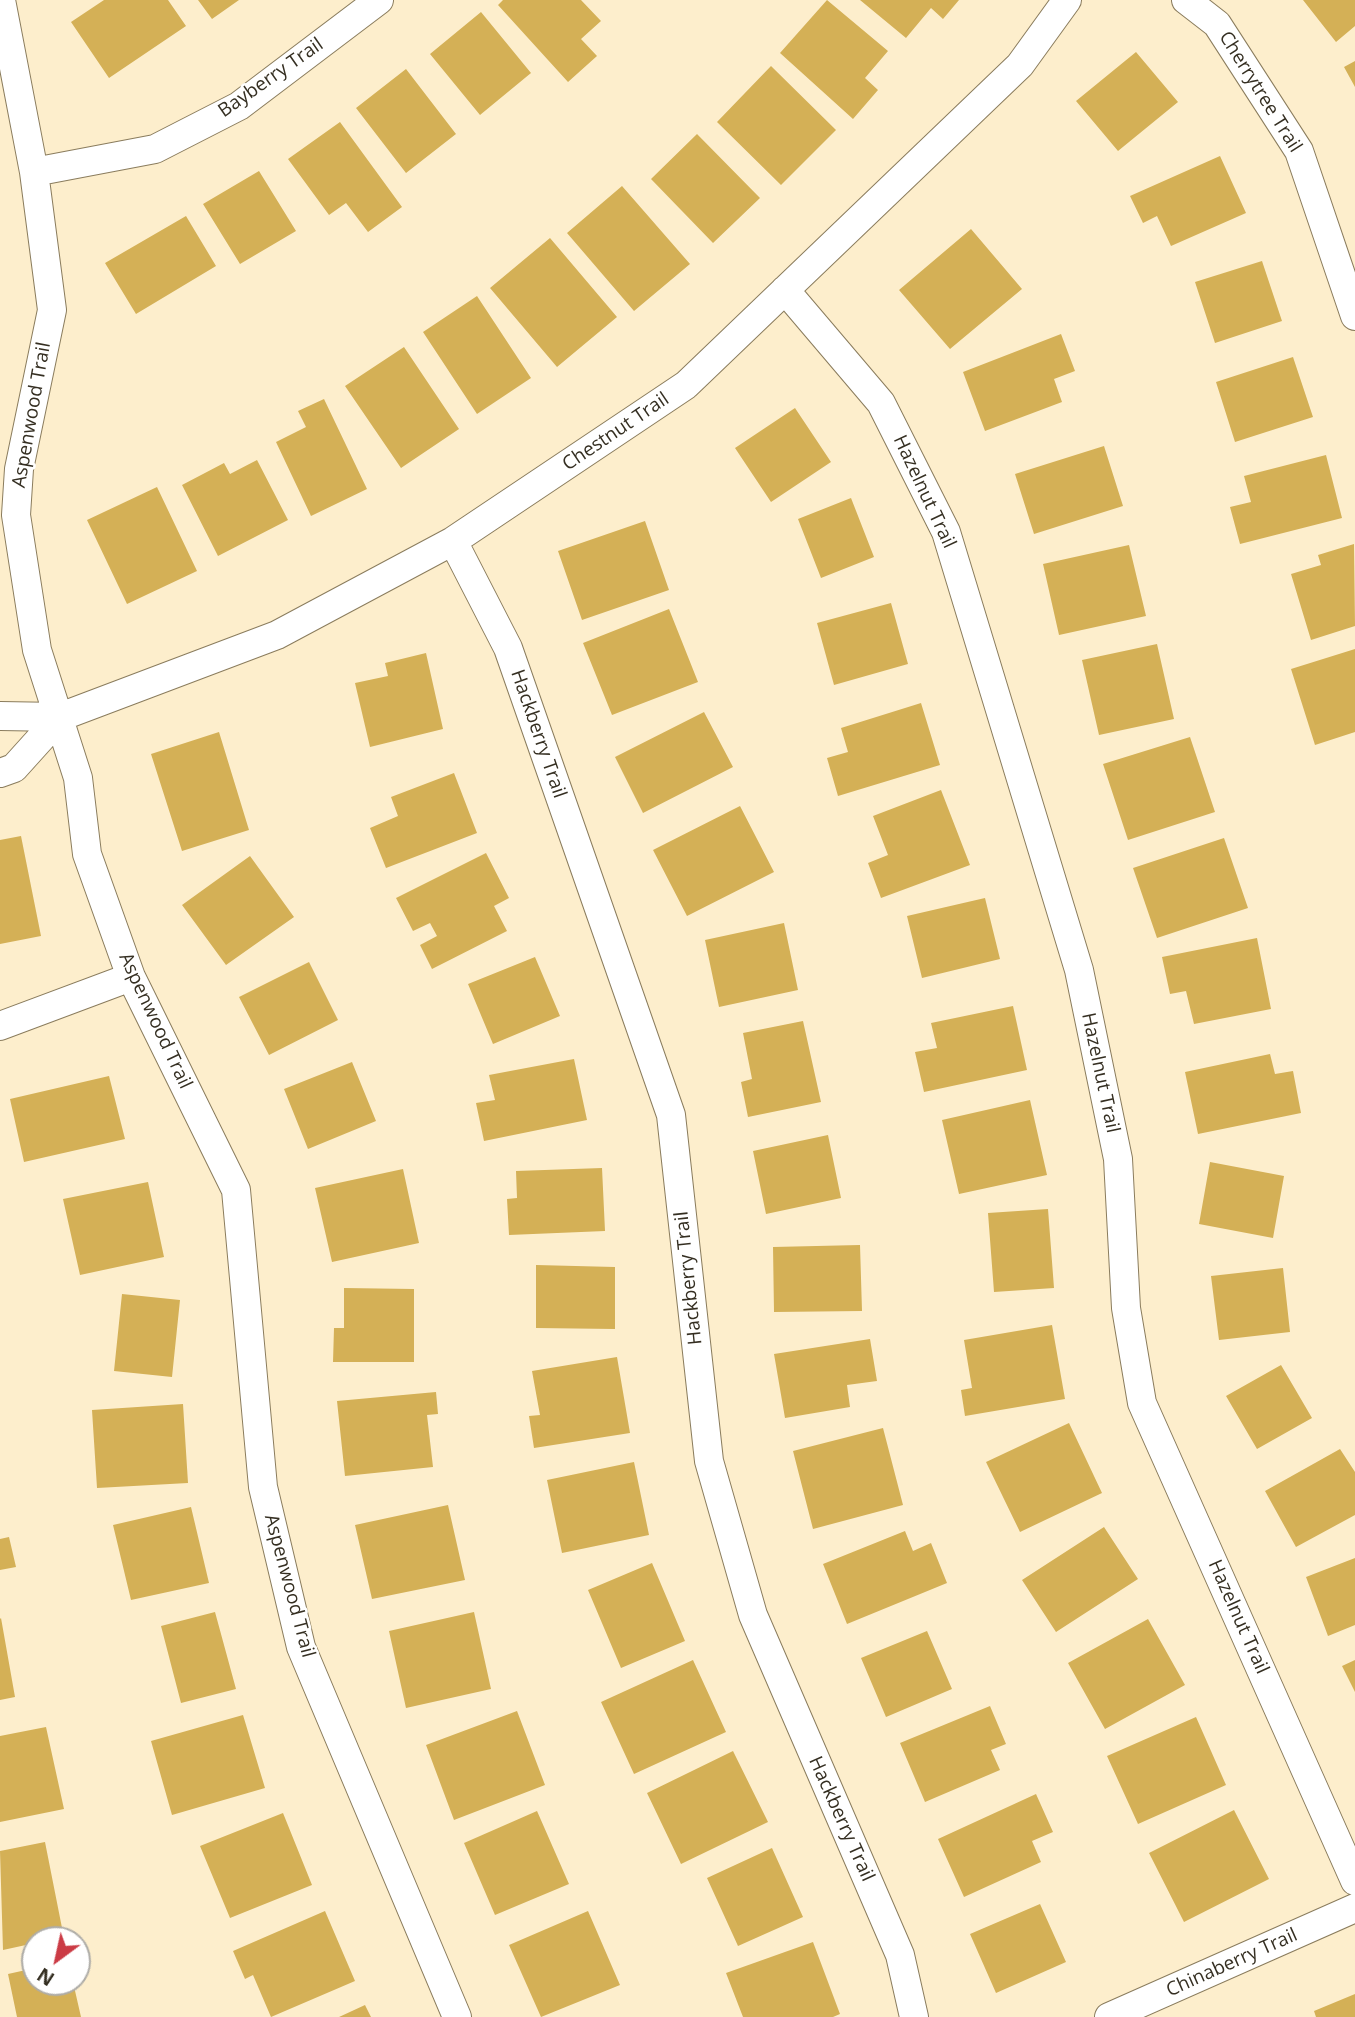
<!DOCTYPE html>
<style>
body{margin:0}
#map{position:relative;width:1355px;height:2017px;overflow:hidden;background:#fdeecc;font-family:"Open Sans",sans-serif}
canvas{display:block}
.north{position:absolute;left:21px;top:1926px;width:70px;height:70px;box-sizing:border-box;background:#fff;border:2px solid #aeaca7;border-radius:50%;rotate:213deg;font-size:19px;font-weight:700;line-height:28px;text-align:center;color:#352f22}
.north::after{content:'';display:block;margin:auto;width:24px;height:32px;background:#cb3b45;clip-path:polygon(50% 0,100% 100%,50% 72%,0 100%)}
</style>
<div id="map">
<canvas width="1355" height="2017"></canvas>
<div class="north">N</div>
</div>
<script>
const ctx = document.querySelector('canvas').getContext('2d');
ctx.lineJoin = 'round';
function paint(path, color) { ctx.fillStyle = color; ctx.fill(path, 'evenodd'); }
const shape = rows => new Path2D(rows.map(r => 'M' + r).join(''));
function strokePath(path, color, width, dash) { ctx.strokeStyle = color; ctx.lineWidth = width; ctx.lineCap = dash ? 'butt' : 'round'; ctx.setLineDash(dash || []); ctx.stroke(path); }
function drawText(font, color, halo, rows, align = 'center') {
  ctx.font = font + ' "Open Sans",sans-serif'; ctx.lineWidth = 5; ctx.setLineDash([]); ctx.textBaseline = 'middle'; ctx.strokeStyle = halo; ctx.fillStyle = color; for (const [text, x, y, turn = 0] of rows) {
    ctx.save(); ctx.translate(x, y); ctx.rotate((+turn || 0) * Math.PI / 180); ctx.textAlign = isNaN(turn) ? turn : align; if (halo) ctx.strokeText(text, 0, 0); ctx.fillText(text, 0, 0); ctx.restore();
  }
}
paint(shape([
 [104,0,168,0,186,26,109,78,71,22],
 [198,0,239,0,212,19],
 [503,0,581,0,601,21,581,39,597,56,568,82,498,5],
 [827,0,888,51,865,78,878,90,853,119,780,53],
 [860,0,959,0,943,19,931,8,906,38],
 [1303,0,1355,0,1355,26,1336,42],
 [481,12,531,73,480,115,430,54],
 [1136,52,1178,102,1118,151,1076,101],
 [1355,61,1355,87,1344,67],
 [771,66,836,130,781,185,717,122],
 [406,69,456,134,406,173,356,108],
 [340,122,402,207,368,232,346,203,329,215,288,159],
 [697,134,760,198,713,243,651,179],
 [1220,156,1246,213,1171,246,1157,216,1143,223,1130,196],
 [259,171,296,231,240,264,203,204],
 [622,186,690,264,634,311,567,233],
 [186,216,216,266,136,314,105,263],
 [971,229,1022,289,950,349,899,290],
 [550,238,617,317,557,367,490,288],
 [1262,261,1282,321,1215,343,1195,282],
 [477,296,531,378,477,414,423,332],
 [1061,334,1075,371,1054,379,1062,402,985,431,963,372],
 [404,347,459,429,401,468,345,386],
 [1293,357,1313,417,1235,442,1216,382],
 [324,399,367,489,311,516,276,442,306,427,298,411],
 [795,408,831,462,771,502,735,448],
 [1104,446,1123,506,1034,534,1015,474],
 [1326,455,1342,518,1240,544,1230,507,1251,502,1244,476],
 [257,460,288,520,218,556,182,485,224,463,230,474],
 [157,487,197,571,127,604,87,520],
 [851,498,874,557,821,578,798,519],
 [645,521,669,590,582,620,558,551],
 [1354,544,1355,626,1311,640,1291,574,1321,565,1318,555],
 [1129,545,1146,616,1059,635,1043,564],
 [891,603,908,664,834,685,817,623],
 [669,609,698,682,612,715,583,643],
 [1157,644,1174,719,1099,735,1082,660],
 [1355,649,1355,732,1315,745,1291,669],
 [426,653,443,729,370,747,355,683,388,676,385,663],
 [921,703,940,765,838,796,827,758,848,752,841,728],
 [704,712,733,767,643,813,615,757],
 [219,732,249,830,182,851,151,754],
 [1190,737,1215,812,1128,840,1103,764],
 [454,773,477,833,386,868,370,828,398,816,391,797],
 [941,790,970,865,881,898,868,863,888,855,873,816],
 [740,806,774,872,687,916,653,850],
 [21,836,41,936,0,944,0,840],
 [1224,838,1248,908,1157,938,1133,868],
 [486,853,509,898,494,906,507,931,432,969,420,945,437,936,430,923,413,931,396,898],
 [250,856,294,917,226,965,182,905],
 [985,898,1000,959,922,978,907,916],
 [784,923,798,990,719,1007,705,940],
 [1257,938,1271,1009,1194,1024,1186,991,1170,994,1162,957],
 [535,957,560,1016,493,1044,468,984],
 [309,962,338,1020,269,1055,239,997],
 [1013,1006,1027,1070,924,1092,915,1052,937,1048,931,1023],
 [803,1021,821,1102,748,1117,741,1082,752,1079,743,1033],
 [1270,1054,1275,1074,1293,1071,1301,1113,1198,1134,1185,1072],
 [574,1059,587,1120,484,1141,476,1103,495,1100,489,1075],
 [352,1062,376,1121,308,1149,284,1089],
 [109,1076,125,1139,24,1162,10,1099],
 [1030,1100,1047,1175,959,1194,942,1120],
 [828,1135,841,1198,766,1214,753,1151],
 [1210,1162,1284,1176,1273,1238,1199,1224],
 [602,1168,605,1231,509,1235,507,1199,517,1198,516,1171],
 [403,1169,419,1243,332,1262,315,1188],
 [148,1182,164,1257,80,1275,63,1199],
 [1048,1209,1054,1288,994,1292,988,1213],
 [860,1245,862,1311,774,1312,773,1247],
 [536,1265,615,1267,615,1329,536,1328],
 [1283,1268,1290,1332,1219,1340,1211,1276],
 [344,1288,414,1289,414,1362,333,1362,334,1328,344,1328],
 [122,1294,180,1300,172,1377,114,1371],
 [1052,1325,1065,1399,965,1416,961,1390,972,1388,964,1340],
 [870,1339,877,1381,847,1385,850,1407,785,1418,774,1354],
 [617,1357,630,1433,534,1448,529,1416,540,1415,532,1371],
 [1281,1365,1312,1418,1257,1449,1226,1396],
 [436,1392,438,1414,427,1415,433,1467,345,1476,337,1401],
 [183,1404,188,1483,97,1488,92,1410],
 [1069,1423,1102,1493,1020,1532,986,1462],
 [883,1428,903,1505,813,1529,793,1451],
 [1340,1449,1355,1472,1355,1515,1296,1547,1265,1491],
 [634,1462,649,1535,562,1553,547,1480],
 [448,1505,465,1580,372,1599,355,1525],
 [191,1507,209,1583,131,1600,113,1525],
 [1104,1527,1138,1579,1056,1632,1022,1580],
 [905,1531,913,1551,931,1543,947,1583,847,1624,823,1564],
 [9,1537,16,1567,0,1570,0,1539],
 [1355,1558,1355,1625,1328,1636,1306,1577],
 [652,1563,685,1641,621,1668,588,1590],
 [215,1612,236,1689,181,1703,161,1626],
 [474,1612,491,1689,406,1708,389,1631],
 [1,1618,15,1697,0,1700,0,1619],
 [1148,1619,1185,1685,1105,1729,1068,1663],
 [927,1631,952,1689,886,1717,861,1658],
 [693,1660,726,1732,634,1774,601,1702],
 [1355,1660,1355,1692,1342,1666],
 [990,1706,1006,1744,991,1750,1000,1770,925,1802,900,1743],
 [517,1711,545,1785,454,1820,426,1745],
 [243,1715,265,1788,172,1815,151,1741],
 [1196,1717,1226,1785,1138,1824,1107,1756],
 [46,1727,64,1809,0,1822,0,1736],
 [733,1751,768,1822,681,1864,647,1793],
 [1036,1794,1053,1832,1032,1841,1041,1862,964,1897,938,1839],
 [1234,1810,1269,1879,1184,1922,1149,1853],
 [537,1811,569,1884,495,1915,464,1843],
 [283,1813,312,1885,230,1918,200,1846],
 [45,1842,64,1938,35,1940,35,1943,3,1950,0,1851],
 [772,1848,803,1917,738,1946,707,1878],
 [1040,1904,1066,1962,996,1993,970,1934],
 [325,1911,355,1981,271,2017,253,1975,245,1979,233,1951],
 [588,1911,620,1985,541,2017,509,1945],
 [813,1942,840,2014,833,2017,743,2017,726,1973],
 [35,1968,35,1982,73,1982,81,2017,17,2017,8,1974],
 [1355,1994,1355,2017,1316,2017,1314,2011],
 [365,2005,371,2017,339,2017]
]), '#d4b056');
const street = shape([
 [1,0,34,172,52,310,19,469,16,515,37,650,78,778,87,854,131,977,236,1190,263,1487,301,1647,457,2017],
 [1186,0,1217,24,1299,151,1355,316],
 [34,172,155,149,239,106,379,0],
 [785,290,881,403,946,532,1079,970,1118,1159,1126,1308,1142,1403,1355,1881],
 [453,541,508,648,671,1115,709,1461,753,1615,900,1955,914,2017],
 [0,716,60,717,277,635,453,541,686,385,1020,65,1067,0],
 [0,773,14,768,60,717],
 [0,1026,131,977],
 [1109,2017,1355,1908]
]);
strokePath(street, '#8a7c5d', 30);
strokePath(street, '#fff', 28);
drawText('19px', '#352f22', '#fff', [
 ["Bayberry Trail",271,78,-35],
 ["Cherrytree Trail",1260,92,58],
 ["Aspenwood Trail",32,415,-80],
 ["Chestnut Trail",616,432,-34],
 ["Hazelnut Trail",924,492,65],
 ["Hackberry Trail",538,734,71],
 ["Aspenwood Trail",155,1021,65],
 ["Hazelnut Trail",1100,1073,78],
 ["Hackberry Trail",689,1278,-96],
 ["Aspenwood Trail",289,1586,75],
 ["Hazelnut Trail",1238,1617,66],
 ["Hackberry Trail",841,1819,66],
 ["Chinaberry Trail",1232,1963,-24]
]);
</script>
